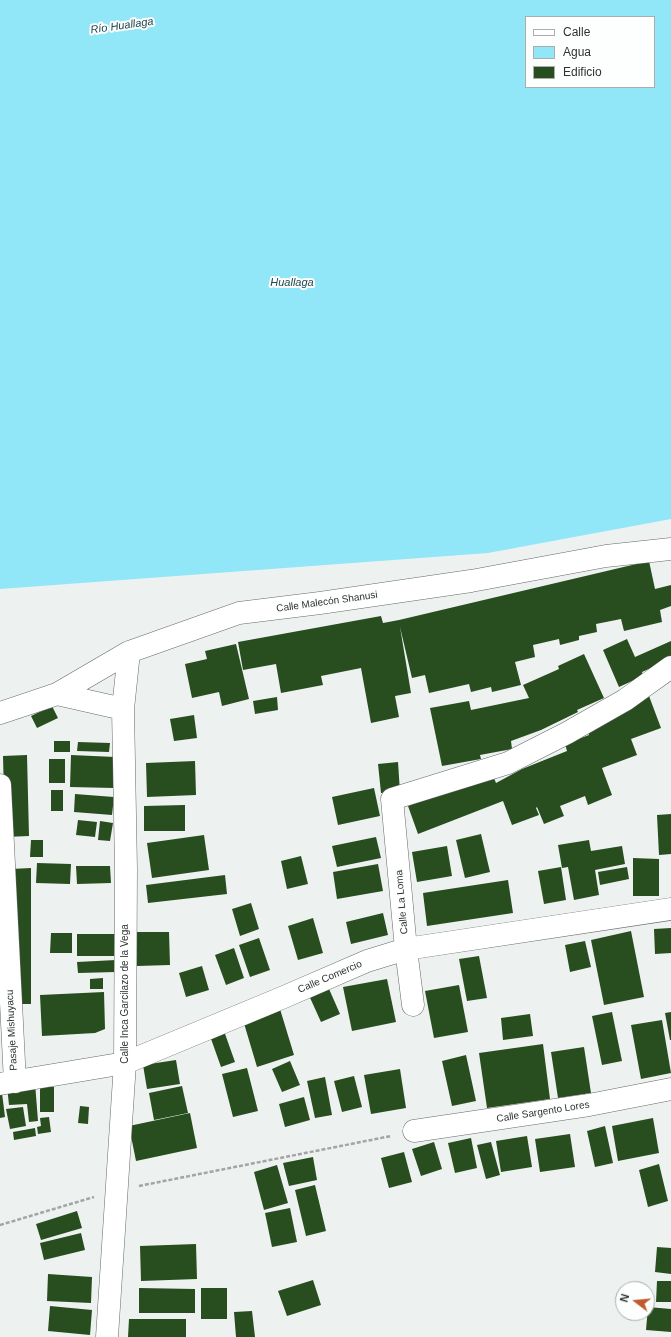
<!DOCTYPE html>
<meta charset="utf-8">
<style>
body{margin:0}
#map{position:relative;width:671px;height:1337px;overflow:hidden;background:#edf2f0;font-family:Arial,sans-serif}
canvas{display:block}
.legend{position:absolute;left:525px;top:16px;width:130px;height:72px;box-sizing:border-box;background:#fdfffe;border:1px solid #abadac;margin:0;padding:5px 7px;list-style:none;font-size:12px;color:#303231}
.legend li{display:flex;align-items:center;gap:8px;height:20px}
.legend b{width:20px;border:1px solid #abadac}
.north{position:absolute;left:615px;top:1281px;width:40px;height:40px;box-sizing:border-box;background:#fdfffe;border:1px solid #abadac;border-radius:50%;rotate:286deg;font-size:11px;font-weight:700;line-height:16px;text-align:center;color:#303231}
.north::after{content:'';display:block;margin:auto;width:14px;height:18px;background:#c15b2e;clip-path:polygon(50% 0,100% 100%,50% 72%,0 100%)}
</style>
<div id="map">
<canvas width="671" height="1337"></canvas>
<ul class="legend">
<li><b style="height:5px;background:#fff"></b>Calle</li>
<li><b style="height:11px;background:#91e6f8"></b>Agua</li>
<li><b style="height:11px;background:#284d1f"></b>Edificio</li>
</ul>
<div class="north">N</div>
</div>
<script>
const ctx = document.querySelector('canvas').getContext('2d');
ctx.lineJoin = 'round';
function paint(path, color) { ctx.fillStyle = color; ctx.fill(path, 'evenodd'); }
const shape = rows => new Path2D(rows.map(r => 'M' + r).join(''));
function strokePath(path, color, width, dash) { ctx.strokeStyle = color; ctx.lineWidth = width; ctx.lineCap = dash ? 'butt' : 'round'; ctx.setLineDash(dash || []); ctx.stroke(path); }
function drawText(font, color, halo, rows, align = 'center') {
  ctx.font = font + ' Arial,sans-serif'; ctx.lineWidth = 4; ctx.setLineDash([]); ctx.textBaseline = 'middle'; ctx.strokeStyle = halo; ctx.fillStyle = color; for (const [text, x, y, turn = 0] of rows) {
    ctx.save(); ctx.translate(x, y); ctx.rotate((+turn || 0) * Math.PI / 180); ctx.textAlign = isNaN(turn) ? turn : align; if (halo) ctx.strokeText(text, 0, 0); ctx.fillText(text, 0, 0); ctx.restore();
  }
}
paint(shape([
 [0,0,671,0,671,519,488,553,0,589],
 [526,17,654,17,654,87,526,87]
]), '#91e6f8');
paint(shape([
 [649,561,655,589,671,585,671,606,660,610,662,622,624,631,621,619,596,624,597,632,579,636,579,640,560,645,559,639,533,645,535,657,515,662,521,685,492,692,491,687,471,692,469,684,429,693,425,675,412,678,400,627,411,693,395,696,399,717,371,723,361,668,321,676,323,685,281,693,276,664,243,670,238,642,381,616,383,623,399,620],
 [627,639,635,657,671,641,671,659,642,672,643,676,619,687,603,650],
 [236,644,249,699,222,706,219,692,192,698,185,664,207,659,205,651],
 [584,654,604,698,577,710,578,712,541,730,511,741,512,749,480,755,481,759,442,766,430,708,469,701,471,710,529,698,523,685,559,669,558,666],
 [649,696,661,728,631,739,637,755,602,768,612,795,588,805,585,796,560,806,564,816,544,824,537,807,536,808,539,815,512,825,503,801,418,834,408,806,492,773,496,783,522,769,567,751,565,744,589,735,588,732],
 [277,697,278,710,255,714,253,701],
 [52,706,58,718,37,728,31,716],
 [194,715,197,738,174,741,170,719],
 [54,741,70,741,70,752,54,752],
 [78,742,110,743,109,752,77,751],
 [27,755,29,836,5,837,3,756],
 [71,755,115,757,114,788,70,787],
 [49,759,65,759,65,783,49,783],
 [195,761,196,795,147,797,146,763],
 [398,762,400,792,381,793,378,764],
 [374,788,380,816,338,825,332,797],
 [51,790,63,790,63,811,51,811],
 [75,794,114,797,112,815,74,812],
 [185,805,185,831,144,831,144,806],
 [671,814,671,854,659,855,657,815],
 [78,820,97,822,95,837,76,835],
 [100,821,113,823,110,841,98,840],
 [481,834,490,872,465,878,456,840],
 [204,835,209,870,152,878,147,843],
 [376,837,381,858,337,867,332,846],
 [31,840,43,840,43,857,30,857],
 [589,840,591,851,622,846,625,864,595,870,599,895,574,900,568,867,562,868,558,845],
 [447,846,452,876,417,882,412,852],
 [301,856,308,884,287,889,281,861],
 [633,858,659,859,659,896,633,896],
 [37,863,71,864,70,884,36,883],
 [378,864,383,891,337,899,333,872],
 [76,866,110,866,111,883,77,884],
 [561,867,566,900,544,904,538,871],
 [627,867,629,879,600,885,598,872],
 [31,868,31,1004,11,1004,11,869],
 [225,875,227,894,148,903,146,885],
 [508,880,513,913,427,926,423,893],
 [251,903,259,929,240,936,232,909],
 [383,913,388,935,351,944,346,922],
 [313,918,323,953,298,960,288,926],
 [671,928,671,953,655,954,654,929],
 [631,931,644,997,604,1005,591,940],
 [137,932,169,932,170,965,137,966],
 [51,933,72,933,72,953,50,953],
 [77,934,116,934,116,956,77,956],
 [259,938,270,970,250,977,239,945],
 [585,941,591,967,570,972,565,945],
 [234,948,244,978,226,985,215,955],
 [479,956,487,998,467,1001,459,959],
 [116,960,116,972,78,973,77,962],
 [202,966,209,990,186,997,179,973],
 [103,978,103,989,90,989,90,979],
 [387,979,396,1022,352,1031,343,987],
 [326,982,340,1014,321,1022,307,991],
 [459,985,468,1032,434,1038,425,991],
 [104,992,105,1029,95,1033,42,1036,40,995],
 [280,1009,294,1055,257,1067,243,1020],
 [612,1012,622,1061,602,1065,592,1016],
 [671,1012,671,1040,670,1040,665,1013],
 [530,1014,533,1036,503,1040,501,1018],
 [662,1020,671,1073,641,1079,631,1025],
 [224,1031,235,1062,221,1067,210,1036],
 [543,1044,550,1099,487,1108,479,1053],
 [584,1047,591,1093,558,1098,551,1052],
 [466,1055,476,1101,452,1106,442,1061],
 [176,1060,180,1084,147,1089,143,1065],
 [290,1061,300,1085,282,1092,272,1069],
 [247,1068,258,1111,233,1117,222,1074],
 [400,1069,406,1108,371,1114,364,1075],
 [354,1076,362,1107,342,1112,334,1081],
 [325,1077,332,1115,315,1118,307,1081],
 [35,1083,38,1121,29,1122,27,1104,9,1105,7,1086],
 [182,1086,188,1113,154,1120,149,1093],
 [40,1087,54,1087,54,1112,40,1112],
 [0,1093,2,1093,5,1117,0,1118],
 [304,1097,310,1120,285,1127,279,1104],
 [80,1106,89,1107,88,1124,78,1123],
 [23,1107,26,1126,10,1129,6,1109],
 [190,1113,197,1148,136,1161,129,1126],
 [49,1117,51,1132,38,1134,37,1127,41,1126,40,1118],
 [653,1118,659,1153,618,1161,612,1126],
 [605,1126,613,1163,595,1167,587,1131],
 [35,1128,36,1136,14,1140,13,1132],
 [570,1134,575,1167,540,1172,535,1139],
 [527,1136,532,1167,501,1172,496,1141],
 [471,1138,477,1168,455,1173,448,1143],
 [434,1142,442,1169,421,1176,412,1149],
 [491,1142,500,1175,486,1179,477,1145],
 [404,1152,412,1182,389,1188,381,1158],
 [313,1157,317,1180,289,1186,283,1163],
 [659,1164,668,1201,648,1207,639,1170],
 [277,1165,288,1203,264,1210,254,1172],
 [315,1185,326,1231,306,1236,295,1190],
 [290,1208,297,1242,272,1247,265,1213],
 [77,1211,82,1228,41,1240,36,1224],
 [81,1233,85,1250,44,1260,40,1243],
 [196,1244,197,1279,141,1281,140,1246],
 [657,1247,671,1248,671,1274,655,1272],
 [48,1274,92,1277,91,1303,47,1301],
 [313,1280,321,1305,287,1316,278,1291],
 [657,1281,671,1281,671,1302,656,1302],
 [139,1288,195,1289,195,1313,139,1313],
 [201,1288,227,1288,227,1319,201,1319],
 [50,1306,92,1310,90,1335,48,1331],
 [648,1307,671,1309,671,1332,646,1330],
 [252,1311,255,1337,236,1337,234,1312],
 [129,1319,186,1319,186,1337,128,1337]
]), '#284d1f');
const minor = shape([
 [57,694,123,709],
 [0,713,57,694,129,652,239,613,320,603,471,581,606,556,671,549],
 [0,785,15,1082],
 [413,1005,406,949,392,799,508,763,567,733,625,700,671,667],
 [0,1084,125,1063,284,997,367,961,406,949,671,909],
 [414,1131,589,1105,671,1089],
 [107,1337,125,1063,126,869,123,709,129,652]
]);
strokePath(minor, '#656967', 23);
strokePath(shape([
 [139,1186,391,1136],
 [0,1225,94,1197]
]), '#a1a5a3', 2.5, [4, 2]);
strokePath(minor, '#fff', 22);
drawText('10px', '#303231', '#fdfffe', [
 ["Calle Malecón Shanusi",327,602,-8],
 ["Calle La Loma",402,902,-95],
 ["Calle Comercio",330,977,-23],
 ["Calle Inca Garcilazo de la Vega",125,994,-90],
 ["Pasaje Mishuyacu",12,1030,-93],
 ["Calle Sargento Lores",543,1112,-9]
]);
drawText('italic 11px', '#20474f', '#fdfffe', [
 ["Río Huallaga",122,26,-8],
 ["Huallaga",292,283]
]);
</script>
